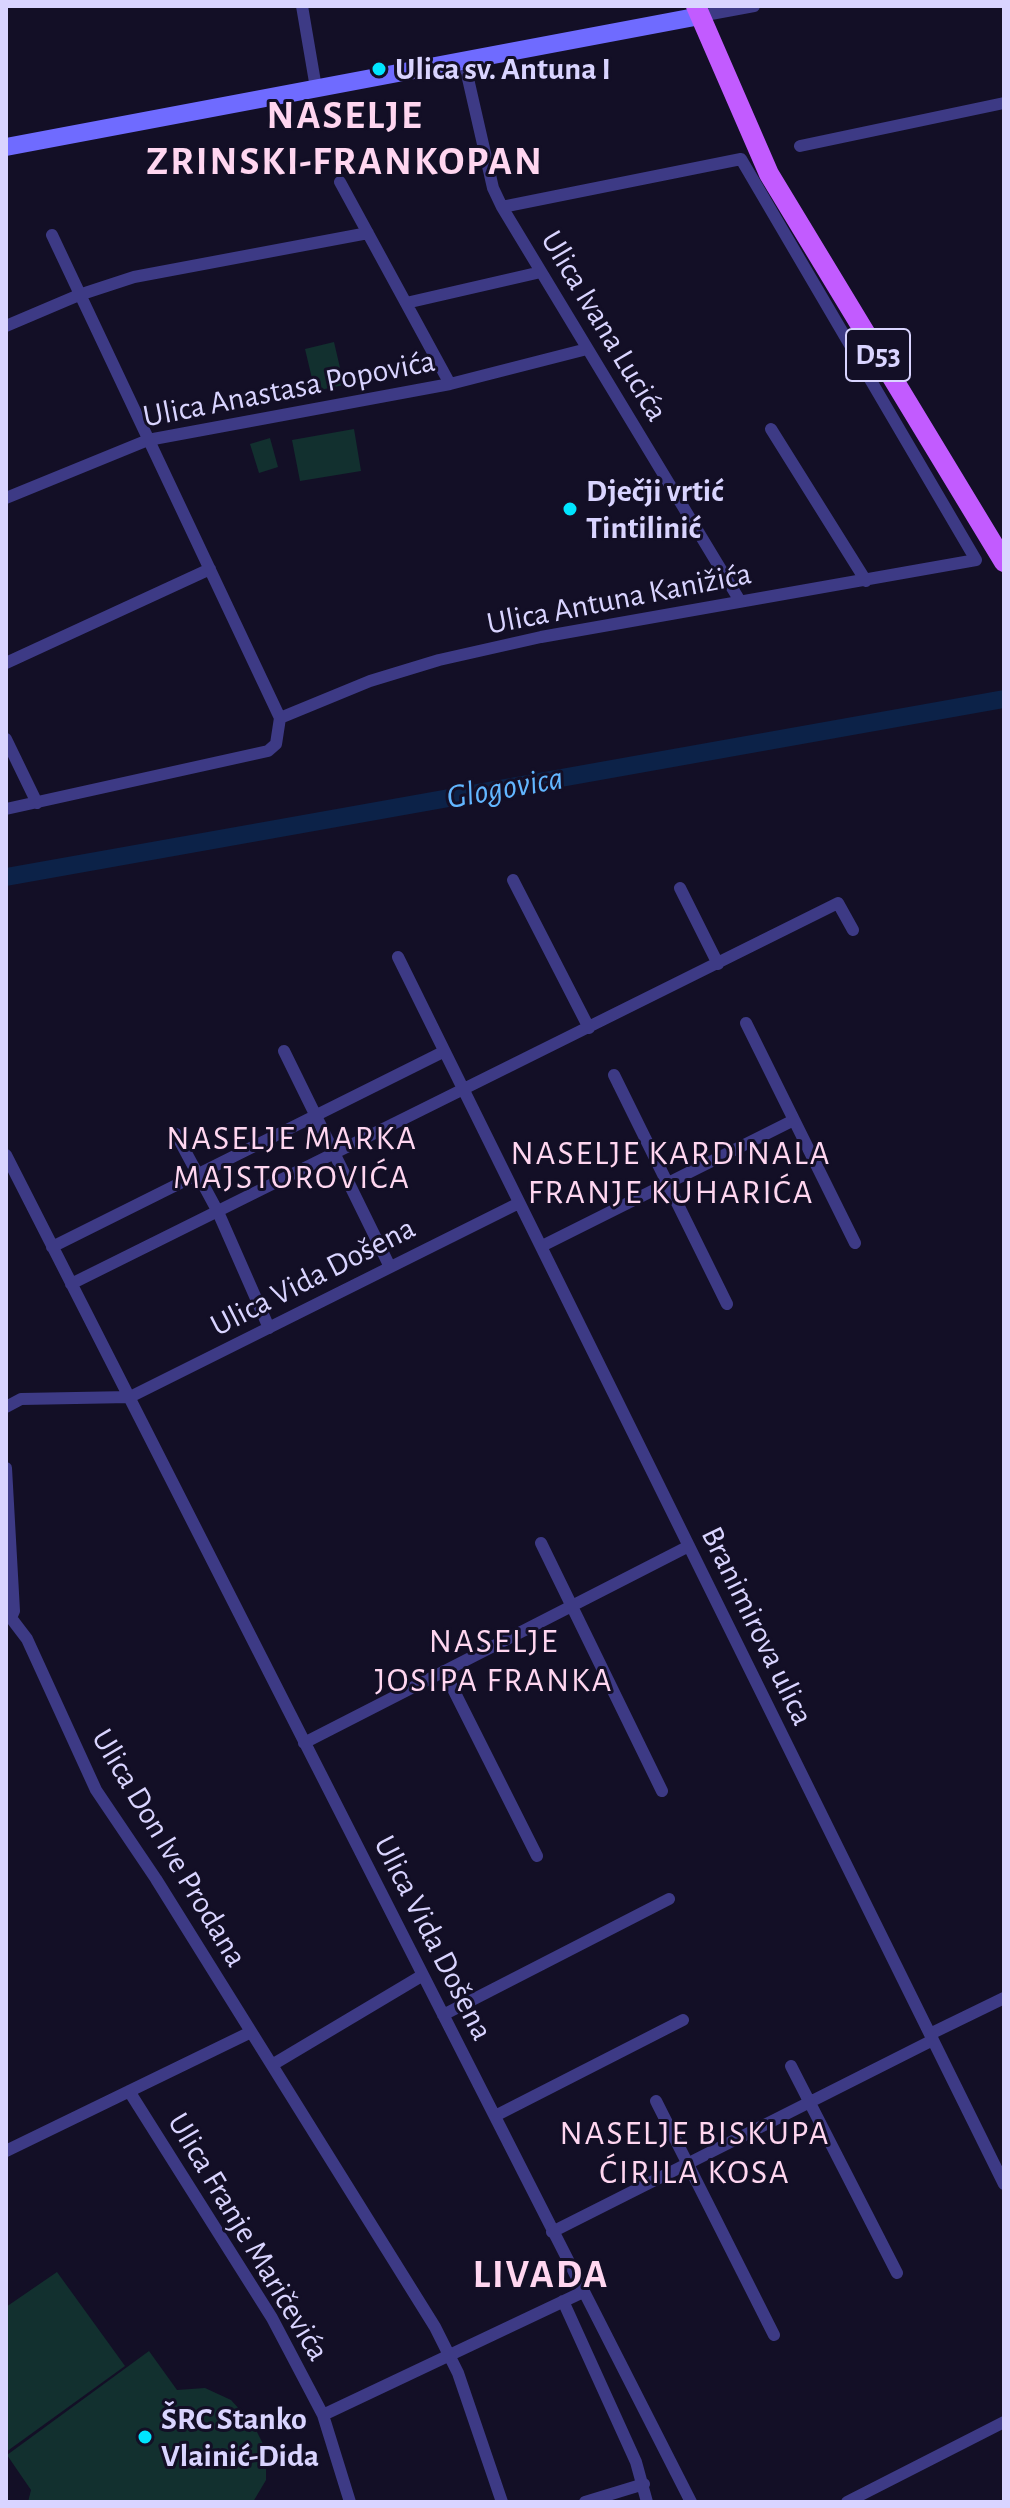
<!DOCTYPE html>
<meta charset="utf-8">
<style>
body{margin:0}
#map{position:relative;width:1010px;height:2508px;overflow:hidden;background:#130f26;font-family:"Alegreya Sans",sans-serif}
canvas{display:block}
.frame{position:absolute;inset:0;border:8px solid #d9d4ff;pointer-events:none}
</style>
<div id="map">
<canvas width="1010" height="2508"></canvas>
<div class="frame"></div>
</div>
<script>
const ctx = document.querySelector('canvas').getContext('2d');
ctx.lineJoin = 'round';
function paint(path, color) { ctx.fillStyle = color; ctx.fill(path, 'evenodd'); }
const shape = rows => new Path2D(rows.map(r => 'M' + r).join(''));
function strokePath(path, color, width, dash) { ctx.strokeStyle = color; ctx.lineWidth = width; ctx.lineCap = dash ? 'butt' : 'round'; ctx.setLineDash(dash || []); ctx.stroke(path); }
function drawText(font, color, halo, rows, align = 'center') {
  ctx.font = font + ' "Alegreya Sans",sans-serif'; ctx.lineWidth = 6; ctx.setLineDash([]); ctx.textBaseline = 'middle'; ctx.strokeStyle = halo; ctx.fillStyle = color; for (const [text, x, y, turn = 0] of rows) {
    ctx.save(); ctx.translate(x, y); ctx.rotate((+turn || 0) * Math.PI / 180); ctx.textAlign = isNaN(turn) ? turn : align; if (halo) ctx.strokeText(text, 0, 0); ctx.fillText(text, 0, 0); ctx.restore();
  }
}
paint(shape([
 [334,342,344,385,315,391,305,349],
 [354,429,361,471,300,481,292,440],
 [270,438,278,467,259,473,250,444],
 [57,2272,125,2366,6,2452,6,2307],
 [149,2351,177,2390,205,2388,231,2400,253,2424,266,2450,266,2480,253,2502,28,2502,31,2490,7,2455]
]), '#12302f');
strokePath(shape([
 [6,877,1004,699]
]), '#0c2248', 18);
strokePath(shape([
 [302,6,316,88],
 [700,16,754,6],
 [464,61,493,188,502,207,740,601],
 [800,146,1004,103],
 [340,182,450,384],
 [406,303,541,272],
 [6,326,79,295,134,277,368,233],
 [771,429,866,581],
 [6,498,148,440,450,384,587,349],
 [6,663,210,569],
 [280,718,370,681,439,660,541,637,976,560,741,159,502,207],
 [6,739,37,803],
 [6,809,268,751,276,744,280,718,52,235],
 [513,880,589,1028],
 [680,888,718,964],
 [398,957,1004,2184],
 [746,1023,855,1243],
 [284,1051,390,1267],
 [614,1075,727,1304],
 [176,1134,218,1212,269,1328],
 [6,1155,691,2502],
 [542,1246,794,1120],
 [52,1247,443,1052],
 [71,1284,838,903,853,930],
 [6,1407,21,1399,130,1397,519,1203],
 [6,1468,14,1611,11,1618],
 [541,1543,662,1791],
 [11,1618,27,1639,96,1790,156,1879,435,2327,458,2373,502,2502],
 [444,1671,537,1856],
 [304,1743,689,1546],
 [443,2015,669,1899],
 [930,2034,1004,1998],
 [272,2065,423,1975],
 [791,2066,897,2273],
 [129,2091,272,2318,323,2415,350,2502],
 [656,2101,774,2335],
 [495,2116,683,2020],
 [6,2151,251,2032],
 [552,2232,933,2040],
 [563,2301,636,2462,647,2502],
 [323,2415,583,2292],
 [585,2502,644,2484],
 [847,2502,1004,2422]
]), '#3d3a85', 12);
strokePath(shape([
 [6,147,700,16]
]), '#6f6bff', 18);
strokePath(shape([
 [696,6,769,174,1004,562]
]), '#c25bff', 20);
for (const [x, y, r, color] of [
 [379,69,8,"#00e5ff"],
 [570,509,8,"#00e5ff"],
 [145,2437,8,"#00e5ff"]
]) { const dot = new Path2D(); dot.arc(x, y, r, 0, 2 * Math.PI); ctx.fillStyle = color; ctx.fill(dot); strokePath(dot, '#130f26', 3); }
for (const [x, y, w] of [
 [878,355,64]
]) { const box = new Path2D(); box.roundRect(x - w / 2, y - 26, w, 52, 6); ctx.fillStyle = '#130f26'; ctx.fill(box); strokePath(box, '#d9d4ff', 2); }
drawText('bold 30px', '#d9d4ff', null, [
 ["D53",878,355]
]);
drawText('bold 32px', '#d9d4ff', '#130f26', [
 ["Ulica sv. Antuna I",395,69],
 ["Dječji vrtić",586,491],
 ["Tintilinić",586,528],
 ["ŠRC Stanko",161,2419],
 ["Vlainić-Dida",161,2456]
], 'left');
drawText('32px', '#d9d4ff', '#130f26', [
 ["Ulica Ivana Lucića",604,326,59],
 ["Ulica Anastasa Popovića",289,389,-11],
 ["Ulica Antuna Kanižića",619,599,-11],
 ["Ulica Vida Došena",313,1277,-27],
 ["Branimirova ulica",757,1626,64],
 ["Ulica Don Ive Prodana",169,1848,59],
 ["Ulica Vida Došena",433,1938,63],
 ["Ulica Franje Maričevića",248,2237,59]
]);
drawText('italic 34px', '#62b6ff', '#130f26', [
 ["Glogovica",505,788,-10]
]);
ctx.letterSpacing = '2px';
drawText('34px', '#ffd6f0', '#130f26', [
 ["NASELJE MARKA",292,1139],
 ["MAJSTOROVIĆA",292,1178],
 ["NASELJE KARDINALA",671,1154],
 ["FRANJE KUHARIĆA",671,1193],
 ["NASELJE",494,1642],
 ["JOSIPA FRANKA",494,1681],
 ["NASELJE BISKUPA",695,2134],
 ["ĆIRILA KOSA",695,2173]
]);
ctx.letterSpacing = '0px';
ctx.letterSpacing = '2px';
drawText('bold 40px', '#ffd6f0', '#130f26', [
 ["NASELJE",345,116],
 ["ZRINSKI-FRANKOPAN",345,162],
 ["LIVADA",541,2275]
]);
ctx.letterSpacing = '0px';
</script>
